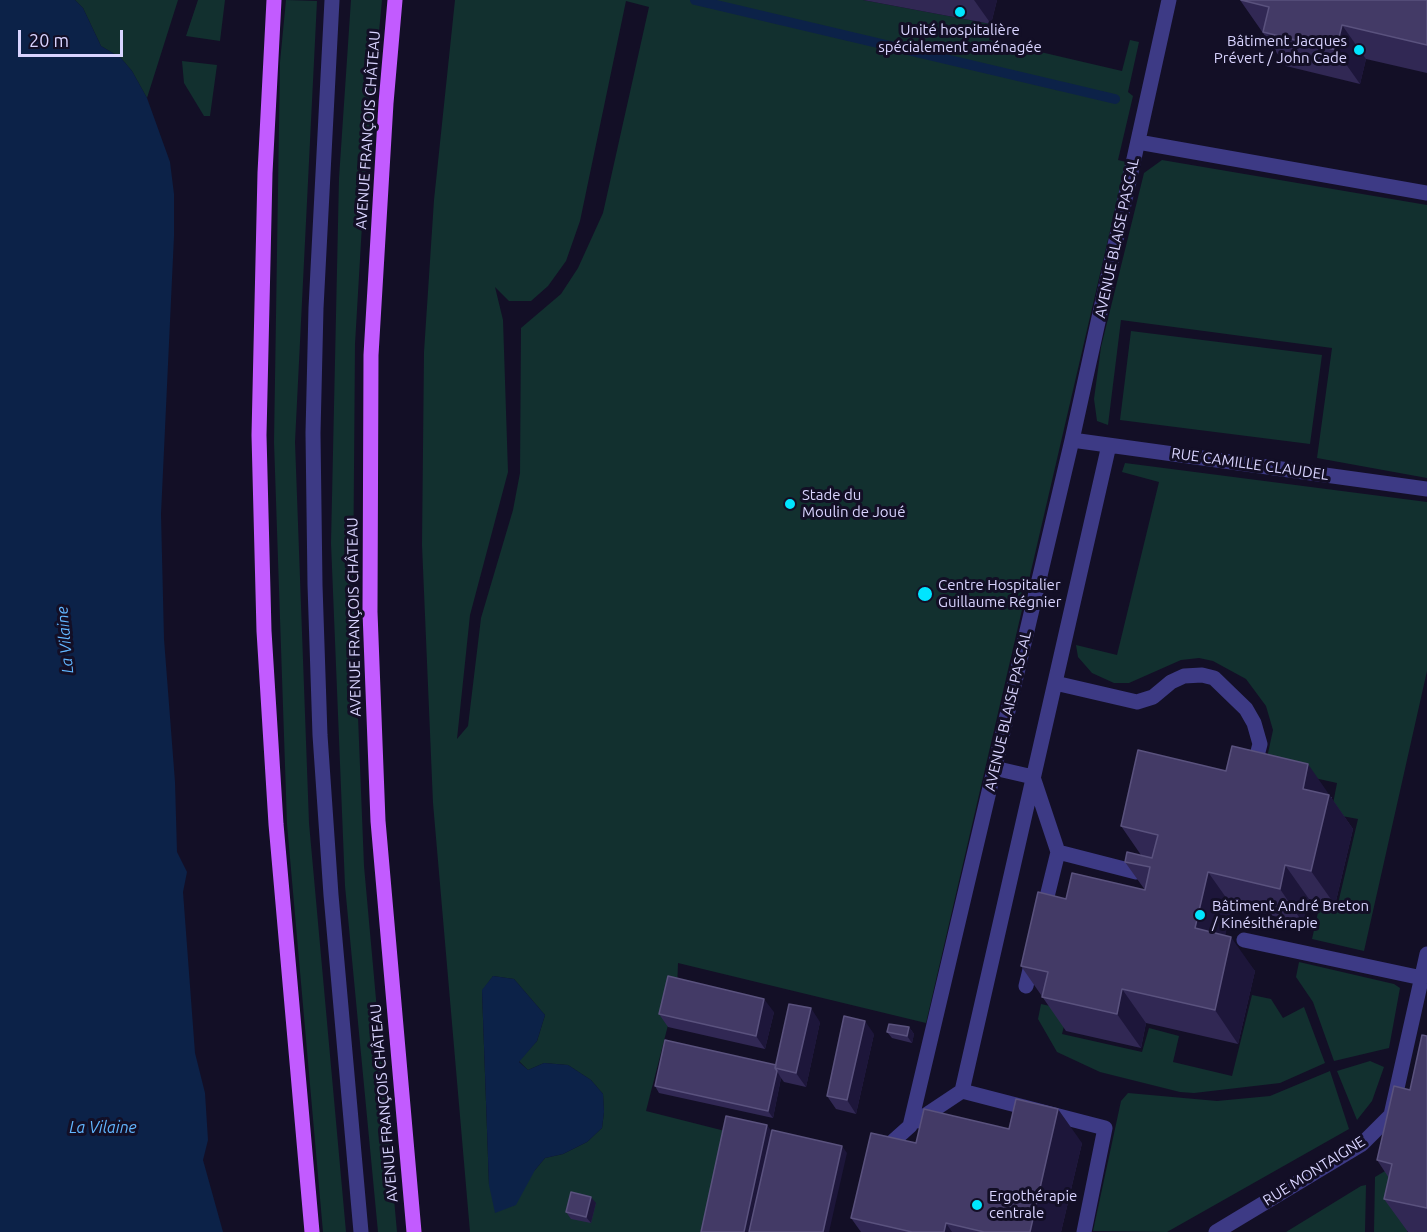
<!DOCTYPE html>
<meta charset="utf-8">
<style>
body{margin:0}
#map{position:relative;width:1427px;height:1232px;overflow:hidden;background:#130f26;font-family:Ubuntu,sans-serif}
canvas{display:block}
.scale{position:absolute;left:18px;top:30px;width:105px;height:27px;box-sizing:border-box;border:3px solid #d9d4ff;border-top:0;padding-left:8px;font-size:18px;line-height:21px;white-space:nowrap;color:#d9d4ff;-webkit-text-stroke:4px #130f26;paint-order:stroke}
</style>
<div id="map">
<canvas width="1427" height="1232"></canvas>
<div class="scale">20 m</div>
</div>
<script>
const ctx = document.querySelector('canvas').getContext('2d');
ctx.lineJoin = 'round';
function paint(path, color) { ctx.fillStyle = color; ctx.fill(path, 'evenodd'); }
const shape = rows => new Path2D(rows.map(r => 'M' + r).join(''));
function strokePath(path, color, width, dash) { ctx.strokeStyle = color; ctx.lineWidth = width; ctx.lineCap = dash ? 'butt' : 'round'; ctx.setLineDash(dash || []); ctx.stroke(path); }
function drawText(font, color, halo, rows, align = 'center') {
  ctx.font = font + ' Ubuntu,sans-serif'; ctx.lineWidth = 6; ctx.setLineDash([]); ctx.textBaseline = 'middle'; ctx.strokeStyle = halo; ctx.fillStyle = color; for (const [text, x, y, turn = 0] of rows) {
    ctx.save(); ctx.translate(x, y); ctx.rotate((+turn || 0) * Math.PI / 180); ctx.textAlign = isNaN(turn) ? turn : align; if (halo) ctx.strokeText(text, 0, 0); ctx.fillText(text, 0, 0); ctx.restore();
  }
}
paint(shape([
 [75,0,178,0,147,98,132,71,121,58,101,46,83,8],
 [198,0,225,0,220,41,186,36],
 [286,0,317,1,295,442,309,823,346,1232,323,1232,287,824,274,442,280,62],
 [351,0,382,0,364,191,355,344,353,592,364,866,397,1232,378,1232,345,886,331,543,339,178],
 [455,0,863,0,991,24,989,40,1122,71,1130,40,1139,42,1128,92,1133,96,1118,160,1126,162,926,1023,678,963,677,990,646,1111,725,1131,702,1232,470,1232,433,803,422,545,424,352,434,200],
 [626,1,649,7,603,213,578,268,561,294,521,328,520,473,513,510,481,618,468,726,457,739,470,615,508,472,503,320,495,287,509,301,531,301,548,286,566,261,580,221],
 [493,976,514,979,545,1015,537,1041,519,1061,528,1070,544,1063,568,1065,591,1080,603,1094,604,1112,602,1128,587,1142,563,1154,545,1158,535,1170,489,1185,482,991],
 [182,61,217,65,210,116,204,116,184,83],
 [1162,160,1427,205,1427,478,1317,458,1332,348,1121,320,1108,425,1097,421,1094,399,1101,347,1144,173],
 [1131,331,1322,355,1310,444,1120,420],
 [1125,463,1427,502,1427,671,1364,951,1312,939,1319,908,1336,912,1358,819,1331,814,1337,783,1265,767,1273,730,1266,706,1246,679,1213,661,1199,658,1181,660,1129,683,1114,683,1092,673,1078,657,1076,645,1117,655,1159,482,1122,472],
 [1299,962,1394,984,1400,988,1389,1048,1334,1061,1313,1002,1296,977],
 [1252,995,1271,999,1283,1018,1304,1007,1325,1063,1280,1083,1194,1093,1180,1092,1100,1072,1057,1052,1038,1019,1041,1004,1068,1010,1062,1034,1142,1052,1149,1028,1179,1036,1173,1062,1232,1076],
 [1370,1061,1384,1067,1372,1101,1357,1120,1337,1071],
 [1330,1071,1349,1129,1167,1232,1093,1231,1121,1101,1128,1093,1217,1101,1270,1096],
 [1407,1158,1414,1201,1407,1232,1374,1232,1375,1177],
 [1366,1185,1365,1232,1286,1232,1361,1186]
]), '#12302f');
paint(shape([
 [0,0,75,0,83,8,101,46,121,58,132,71,147,98,170,162,174,194,174,236,161,514,164,639,175,782,177,852,187,872,183,892,195,1053,205,1093,208,1140,203,1160,223,1232,0,1232],
 [493,976,514,979,545,1015,537,1041,519,1062,528,1070,544,1063,568,1065,591,1080,603,1094,604,1112,602,1128,587,1142,563,1154,545,1158,535,1170,516,1205,495,1213,489,1185,482,990]
]), '#0c2248');
strokePath(shape([
 [695,0,1115,99]
]), '#0c2248', 10);
strokePath(shape([
 [332,0,316,308,313,433,315,585,320,735,331,895,361,1232],
 [1138,142,1427,193],
 [1072,440,1427,489],
 [1055,683,1137,702,1153,697,1171,682,1184,676,1202,675,1214,678,1246,709,1254,723,1260,744,1253,771],
 [994,768,1033,777,1058,852,1136,872],
 [1043,913,1058,852],
 [1244,940,1422,978],
 [1026,986,1033,957],
 [917,1121,962,1091],
 [881,1152,910,1126,1072,440,1169,0],
 [1084,1232,1105,1128,962,1091,1109,445],
 [1216,1232,1362,1144,1391,1115,1427,954]
]), '#3d3a85', 15);
strokePath(shape([
 [274,0,265,173,259,435,264,631,276,824,312,1232],
 [395,0,386,103,371,355,370,612,378,821,414,1232]
]), '#c25bff', 15);
paint(shape([
 [863,0,997,0,991,24],
 [1240,0,1427,0,1427,73,1366,59,1360,84,1286,66],
 [1332,797,1332,799,1353,829,1335,905,1309,899,1303,923,1232,906,1225,935,1255,971,1238,1044,1146,1023,1141,1048,1066,1031,1021,966,1066,899,1145,890,1125,862,1141,855,1121,826],
 [774,1012,765,1049,668,1027,659,1014],
 [820,1022,806,1087,784,1082,781,1078,773,1118,659,1093,655,1086,776,1065],
 [909,1027,914,1034,912,1043,892,1038,887,1032],
 [874,1034,856,1114,836,1109,827,1096],
 [1427,1036,1427,1232,1408,1232,1384,1199,1389,1178,1377,1160,1410,1090],
 [1009,1129,1082,1143,1061,1232,861,1232,851,1218,916,1143],
 [596,1203,591,1223,571,1219,566,1212]
]), '#312854');
paint(shape([
 [974,0,997,0,991,24],
 [1342,25,1366,59,1360,84,1336,50],
 [1308,764,1353,829,1335,905,1311,871,1303,789],
 [1285,865,1309,899,1303,923,1280,889],
 [1208,872,1232,906,1219,962,1195,928],
 [1231,937,1255,971,1238,1044,1215,1010],
 [1122,989,1146,1023,1141,1048,1117,1014],
 [764,999,774,1012,765,1049,756,1036],
 [811,1008,820,1022,806,1087,796,1073],
 [865,1021,874,1034,856,1114,847,1100],
 [909,1027,914,1034,912,1043,907,1036],
 [777,1071,781,1078,773,1118,768,1111],
 [1058,1109,1082,1143,1061,1232,1030,1232],
 [767,1125,772,1132,750,1232,744,1232],
 [842,1146,847,1153,829,1232,823,1232],
 [591,1197,596,1203,591,1223,586,1217],
 [946,1223,952,1232,944,1232]
]), '#1d163a');
const building = shape([
 [1241,0,1427,0,1427,45,1342,25,1336,50,1263,32,1269,7,1241,0],
 [1232,746,1308,764,1303,789,1329,795,1311,871,1285,865,1280,889,1208,872,1195,928,1231,937,1215,1010,1122,989,1117,1014,1042,997,1048,972,1021,966,1038,892,1066,899,1072,873,1145,890,1150,867,1125,862,1127,852,1152,858,1158,835,1121,826,1138,750,1226,771,1232,746],
 [668,976,764,999,756,1036,659,1014,668,976],
 [789,1004,811,1008,796,1073,775,1068,789,1004],
 [844,1016,865,1021,847,1100,827,1096,844,1016],
 [889,1024,909,1027,907,1036,887,1032,889,1024],
 [1422,1035,1427,1036,1427,1208,1384,1199,1392,1164,1377,1160,1394,1086,1410,1090,1422,1035],
 [665,1040,776,1065,775,1068,777,1071,768,1111,655,1086,665,1040],
 [1016,1099,1058,1109,1030,1232,984,1232,946,1223,944,1232,912,1232,851,1218,871,1133,916,1143,924,1109,1009,1129,1016,1099],
 [726,1116,767,1125,744,1232,701,1232,726,1116],
 [772,1130,842,1146,823,1232,749,1232,772,1130],
 [571,1192,591,1197,586,1217,566,1212,571,1192]
]);
paint(building, '#433a66');
strokePath(building, '#5a527e', 1.5);
for (const [x, y, r, color] of [
 [960,12,6,"#00e5ff"],
 [1359,50,6,"#00e5ff"],
 [790,504,6,"#00e5ff"],
 [925,594,8,"#00e5ff"],
 [1200,915,6,"#00e5ff"],
 [977,1205,6,"#00e5ff"]
]) { const dot = new Path2D(); dot.arc(x, y, r, 0, 2 * Math.PI); ctx.fillStyle = color; ctx.fill(dot); strokePath(dot, '#130f26', 2); }
drawText('15px', '#d9d4ff', '#130f26', [
 ["Unité hospitalière",960,30,"center"],
 ["spécialement aménagée",960,47,"center"],
 ["Bâtiment Jacques",1347,41,"right"],
 ["Prévert / John Cade",1347,58,"right"],
 ["Stade du",802,495],
 ["Moulin de Joué",802,512],
 ["Centre Hospitalier",938,585],
 ["Guillaume Régnier",938,602],
 ["Bâtiment André Breton",1212,906],
 ["/ Kinésithérapie",1212,923],
 ["Ergothérapie",989,1196],
 ["centrale",989,1213]
], 'left');
drawText('15px', '#d9d4ff', '#130f26', [
 ["AVENUE FRANÇOIS CHÂTEAU",368,130,-86],
 ["AVENUE BLAISE PASCAL",1117,238,-78],
 ["RUE CAMILLE CLAUDEL",1250,464,8],
 ["AVENUE FRANÇOIS CHÂTEAU",354,617,-91],
 ["AVENUE BLAISE PASCAL",1008,711,-77],
 ["AVENUE FRANÇOIS CHÂTEAU",384,1103,-95],
 ["RUE MONTAIGNE",1314,1171,-32]
]);
drawText('italic 16px', '#62b6ff', '#130f26', [
 ["La Vilaine",65,640,-95],
 ["La Vilaine",103,1128]
]);
</script>
